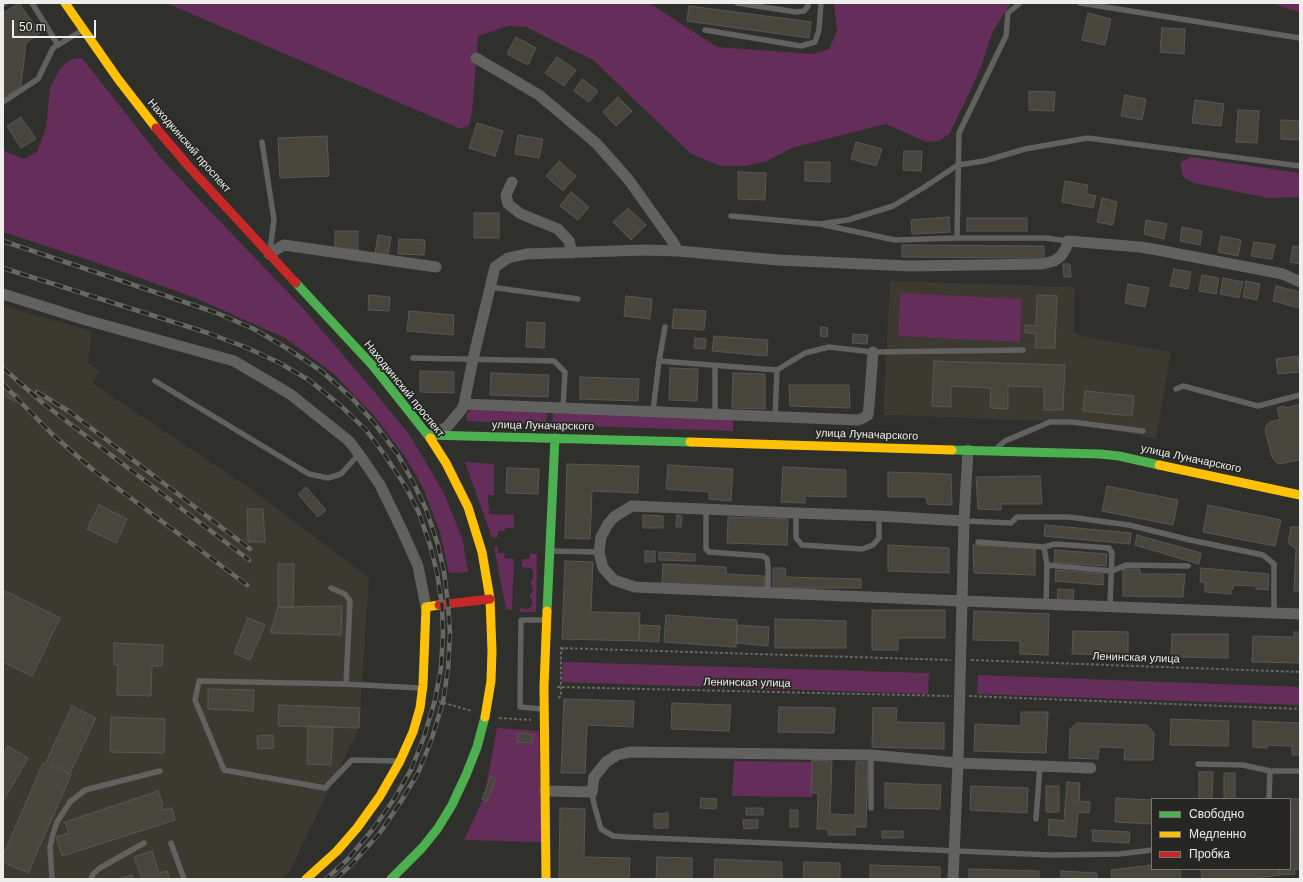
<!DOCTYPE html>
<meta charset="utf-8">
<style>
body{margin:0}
#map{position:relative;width:1303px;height:882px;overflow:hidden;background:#2f2f2c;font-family:Arial,sans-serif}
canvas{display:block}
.frame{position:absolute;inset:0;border:4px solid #eeeeeb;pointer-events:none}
.legend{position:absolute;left:1151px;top:798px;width:140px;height:72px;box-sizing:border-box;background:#262622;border:1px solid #767672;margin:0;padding:5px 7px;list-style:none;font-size:12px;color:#eeeeeb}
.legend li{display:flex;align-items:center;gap:8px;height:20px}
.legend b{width:20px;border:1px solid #767672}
.scale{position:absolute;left:12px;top:20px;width:84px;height:18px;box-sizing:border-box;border:2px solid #eeeeeb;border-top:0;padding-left:5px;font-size:12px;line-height:14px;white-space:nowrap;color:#eeeeeb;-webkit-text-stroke:3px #262622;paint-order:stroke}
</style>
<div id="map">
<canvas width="1303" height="882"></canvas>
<div class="frame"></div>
<ul class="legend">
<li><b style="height:5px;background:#4caf50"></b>Свободно</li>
<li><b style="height:5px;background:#ffc107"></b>Медленно</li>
<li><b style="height:5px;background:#c62828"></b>Пробка</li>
</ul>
<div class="scale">50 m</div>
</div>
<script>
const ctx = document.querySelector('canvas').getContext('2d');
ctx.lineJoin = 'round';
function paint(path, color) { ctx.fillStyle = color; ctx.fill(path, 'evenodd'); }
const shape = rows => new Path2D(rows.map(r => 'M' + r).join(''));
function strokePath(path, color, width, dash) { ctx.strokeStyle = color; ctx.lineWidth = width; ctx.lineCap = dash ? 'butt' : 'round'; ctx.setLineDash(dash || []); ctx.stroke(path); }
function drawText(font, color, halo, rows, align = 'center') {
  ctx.font = font + ' Arial,sans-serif'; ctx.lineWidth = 3.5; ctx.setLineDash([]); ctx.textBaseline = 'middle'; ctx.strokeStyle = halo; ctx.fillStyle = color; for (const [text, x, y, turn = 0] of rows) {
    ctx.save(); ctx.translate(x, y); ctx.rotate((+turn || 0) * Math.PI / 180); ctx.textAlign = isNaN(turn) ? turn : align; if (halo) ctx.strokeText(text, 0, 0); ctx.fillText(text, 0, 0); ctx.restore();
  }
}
paint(shape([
 [890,281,1075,287,1074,332,1081,336,1171,352,1156,439,1075,422,884,415,884,396],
 [3,306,92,331,88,363,100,371,93,384,255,492,369,578,359,728,289,873,280,879,3,879]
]), '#3b3930');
paint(shape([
 [166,3,649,3,717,47,812,54,829,49,837,32,834,3,1011,3,993,31,981,67,962,108,949,134,939,141,926,142,886,124,792,148,767,161,745,166,720,166,690,153,593,60,526,27,508,26,478,36,472,113,469,125,461,129],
 [1270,3,1300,3,1300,12],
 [82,58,160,157,209,210,302,307,372,389,409,434,444,493,463,541,468,572,449,573,440,532,423,488,406,458,376,418,333,373,285,338,193,297,95,262,3,232,3,146,6,152,24,159,37,152,46,128,50,87,61,67,70,60],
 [1191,157,1300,173,1300,197,1268,198,1194,183,1183,177,1180,163],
 [900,293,1022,299,1020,342,898,336],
 [472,409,547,411,546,425,467,421,467,413],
 [553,412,733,418,733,431,552,425],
 [465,462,494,464,494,495,488,495,489,514,514,515,514,528,505,528,505,531,498,531,498,537,492,538],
 [494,547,498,547,498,553,505,553,504,558,514,559,512,610,506,609],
 [530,554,537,554,536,612,520,612,520,607,526,609,529,608,532,605,532,600,529,595,533,592,532,585,530,583,533,578,533,570,530,568,522,567,522,559,530,559],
 [563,662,929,673,928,694,562,682],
 [978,675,1300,687,1300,705,977,694],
 [497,728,539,731,542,842,464,840,484,797],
 [734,761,816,762,812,797,732,796]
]), '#652d5a');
const building = shape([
 [19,3,40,33,26,43,21,86,3,98,3,13,19,3],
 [689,6,811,22,809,38,687,21,689,6],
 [1088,13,1111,19,1105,45,1082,40,1088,13],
 [1162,28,1185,29,1184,54,1160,52,1162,28],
 [516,37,536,48,528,65,507,54,516,37],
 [557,57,576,70,564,86,545,73,557,57],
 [582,79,598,91,589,102,574,91,582,79],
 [1029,91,1055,92,1054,111,1029,110,1029,91],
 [1125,95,1146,99,1142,120,1121,116,1125,95],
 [618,97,632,111,616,126,603,112,618,97],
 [1195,100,1224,104,1221,126,1192,123,1195,100],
 [1238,110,1259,111,1257,143,1236,142,1238,110],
 [21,117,36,139,21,148,7,126,21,117],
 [1281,120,1300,121,1300,140,1281,139,1281,120],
 [477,123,503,131,495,156,469,148,477,123],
 [518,135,543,139,539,158,515,154,518,135],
 [327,136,329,176,280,178,278,138,327,136],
 [856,142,882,149,876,166,851,159,856,142],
 [904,151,922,151,921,171,903,170,904,151],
 [559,161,576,176,563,191,546,176,559,161],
 [805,162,830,162,830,182,805,181,805,162],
 [738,172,766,173,765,200,738,199,738,172],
 [1065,181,1088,185,1086,194,1096,196,1093,208,1062,202,1065,181],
 [571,192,589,207,578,220,560,206,571,192],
 [1102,198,1117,202,1113,225,1097,222,1102,198],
 [628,208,646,225,631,240,613,222,628,208],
 [474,213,499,213,499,238,474,238,474,213],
 [949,217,950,232,912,234,911,220,949,217],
 [967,218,1027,218,1027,231,967,231,967,218],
 [1146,220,1167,224,1164,239,1144,234,1146,220],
 [1182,227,1202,231,1200,245,1180,241,1182,227],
 [335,231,358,231,358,250,335,250,335,231],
 [378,235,391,237,388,255,375,253,378,235],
 [1221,236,1241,240,1238,256,1218,252,1221,236],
 [399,239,425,240,424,255,398,254,399,239],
 [1254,242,1275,245,1272,259,1251,256,1254,242],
 [902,245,1044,246,1044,258,902,257,902,245],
 [1293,246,1300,247,1300,264,1290,262,1293,246],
 [1063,264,1070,264,1071,277,1064,277,1063,264],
 [1174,269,1191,272,1188,289,1170,286,1174,269],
 [1202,275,1219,278,1216,294,1199,291,1202,275],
 [1223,278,1243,282,1239,298,1220,294,1223,278],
 [1246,281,1260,284,1257,300,1243,297,1246,281],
 [1128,284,1149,288,1145,307,1125,303,1128,284],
 [1276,286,1300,292,1299,308,1273,301,1276,286],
 [369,295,390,297,389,311,368,310,369,295],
 [1037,295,1057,296,1055,348,1035,348,1036,333,1025,333,1025,325,1036,326,1037,295],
 [626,296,652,299,650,319,624,316,626,296],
 [674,309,706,311,704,330,672,328,674,309],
 [409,311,454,315,453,335,407,331,409,311],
 [527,322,545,323,544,348,526,347,527,322],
 [821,327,828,328,827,337,820,336,821,327],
 [853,334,868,335,867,344,852,343,853,334],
 [714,336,768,340,767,356,712,351,714,336],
 [695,338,706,339,705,349,694,348,695,338],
 [1298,356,1300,372,1278,374,1276,359,1298,356],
 [934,361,1065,365,1063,410,1044,410,1044,387,1008,386,1008,409,990,408,991,388,951,386,951,407,932,406,934,361],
 [670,368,698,369,697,401,669,400,670,368],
 [420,371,454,372,454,393,420,392,420,371],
 [491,373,549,375,548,397,490,395,491,373],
 [733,373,765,374,765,409,732,408,733,373],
 [580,377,639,379,638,401,580,399,580,377],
 [789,385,849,385,850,408,790,406,789,385],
 [3,387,19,395,16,402,3,395,3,387],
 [1085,391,1134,396,1132,416,1083,411,1085,391],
 [1300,404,1300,464,1299,460,1279,464,1276,462,1272,457,1265,431,1266,426,1270,422,1280,419,1277,408,1285,406,1286,408,1300,404],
 [567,464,639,466,638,493,592,491,590,539,565,538,567,464],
 [668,465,733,469,731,501,709,499,709,492,666,489,668,465],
 [783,467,846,470,846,497,805,496,805,503,781,502,783,467],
 [507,468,539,469,538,494,506,493,507,468],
 [888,472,951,474,952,505,927,504,926,497,888,497,888,472],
 [1040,476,1042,504,1001,504,1001,510,978,509,976,477,1040,476],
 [1107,486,1178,500,1173,525,1102,511,1107,486],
 [306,487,326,510,318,517,298,494,306,487],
 [99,505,127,519,116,543,87,529,99,505],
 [1208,505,1281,520,1275,546,1203,532,1208,505],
 [247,509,263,509,265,542,248,542,247,509],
 [643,515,663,516,663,528,643,528,643,515],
 [677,515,682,516,681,527,676,527,677,515],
 [728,517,788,519,787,545,727,543,728,517],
 [1045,525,1131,533,1130,544,1044,536,1045,525],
 [1291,527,1300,527,1300,591,1294,591,1296,549,1288,543,1291,527],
 [1137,535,1201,553,1199,564,1135,545,1137,535],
 [888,545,949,548,949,573,888,571,888,545],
 [973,545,1035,548,1035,575,974,573,973,545],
 [1055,550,1107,554,1106,566,1054,562,1055,550],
 [645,551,655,551,655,562,645,562,645,551],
 [659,552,695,554,695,561,659,560,659,552],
 [565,561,593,562,591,612,640,613,639,641,562,639,565,561],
 [278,564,294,564,293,608,278,607,278,564],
 [663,564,726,567,726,574,765,576,765,589,662,584,663,564],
 [773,568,785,568,786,577,861,579,861,588,785,588,785,592,773,592,773,568],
 [1201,568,1269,574,1268,590,1256,589,1256,586,1233,585,1233,589,1231,589,1231,594,1205,592,1205,582,1200,582,1201,568],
 [1123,569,1140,569,1140,574,1185,574,1183,597,1123,596,1123,569],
 [1056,570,1103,574,1103,585,1055,581,1056,570],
 [1058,589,1074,590,1073,602,1057,601,1058,589],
 [3,590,60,618,32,676,3,662,3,590],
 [342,606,341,635,270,633,278,607,342,606],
 [872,610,945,610,945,638,898,638,898,650,872,650,872,610],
 [974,611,1049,614,1048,655,1020,654,1020,641,973,640,974,611],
 [666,615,737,620,736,647,664,642,666,615],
 [248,618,265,625,250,660,234,653,248,618],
 [775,619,846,621,846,648,775,648,775,619],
 [640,625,660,626,659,642,639,641,640,625],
 [737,625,769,627,768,646,736,643,737,625],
 [1073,631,1128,632,1128,655,1072,654,1073,631],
 [1294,632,1300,632,1300,663,1252,662,1253,636,1294,637,1294,632],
 [1172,634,1228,634,1228,658,1171,657,1172,634],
 [114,643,163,645,162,666,152,666,151,696,117,695,118,665,114,665,114,643],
 [208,689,254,690,253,711,208,709,208,689],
 [564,699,634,701,633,727,587,725,585,773,561,773,564,699],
 [672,703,731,705,729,731,671,729,672,703],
 [279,705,360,708,359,728,278,726,279,705],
 [72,706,96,718,70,773,46,762,72,706],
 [779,707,835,708,834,733,778,732,779,707],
 [873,708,897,708,896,722,944,723,944,749,872,747,873,708],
 [1021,712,1048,712,1046,753,974,751,975,724,1021,726,1021,712],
 [111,717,165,719,164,753,110,752,111,717],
 [1171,719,1229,721,1228,746,1170,745,1171,719],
 [1253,721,1300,723,1300,755,1292,755,1292,746,1267,745,1267,748,1253,747,1253,721],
 [1077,723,1147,725,1154,733,1153,760,1124,760,1125,748,1099,747,1098,759,1069,758,1070,729,1077,723],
 [308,726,333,727,331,765,307,764,308,726],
 [518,733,533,735,532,743,517,742,518,733],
 [273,735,274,748,258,749,257,736,273,735],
 [8,746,28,758,4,800,3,800,3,755,8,746],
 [812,760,832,761,830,814,855,815,856,762,868,762,866,827,855,827,855,835,828,835,828,829,817,829,818,793,811,793,812,760],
 [43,763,71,775,28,873,3,862,3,856,43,763],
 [1199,772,1213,772,1212,799,1199,799,1199,772],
 [1224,773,1235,773,1235,799,1224,799,1224,773],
 [491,777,496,779,487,801,482,799,491,777],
 [1067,782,1080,783,1079,801,1090,802,1089,813,1078,812,1076,837,1048,835,1049,819,1064,821,1067,782],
 [885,783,941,785,940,809,885,808,885,783],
 [971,786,1028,788,1027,813,970,810,971,786],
 [1046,786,1059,786,1059,812,1046,812,1046,786],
 [158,791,163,805,161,806,163,810,172,808,175,820,62,856,56,837,69,833,65,822,158,791],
 [701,798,717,799,716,809,700,808,701,798],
 [1116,798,1152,800,1152,824,1115,822,1116,798],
 [1290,799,1300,799,1300,869,1294,870,1295,874,1280,875,1279,869,1290,869,1291,812,1290,812,1290,799],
 [560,808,585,809,584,857,630,858,629,879,559,879,560,808],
 [746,808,763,808,763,815,746,815,746,808],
 [790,810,798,810,798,827,790,827,790,810],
 [668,813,668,828,654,828,654,814,668,813],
 [743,820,758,820,758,828,744,829,743,820],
 [1092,830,1130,832,1129,843,1093,841,1092,830],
 [882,831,903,831,903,838,882,838,882,831],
 [152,851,159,873,167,871,169,879,142,879,134,857,152,851],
 [657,857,692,858,692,879,656,879,657,857],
 [715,859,782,862,782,879,714,879,715,859],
 [804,862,840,863,840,879,803,879,804,862],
 [870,865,940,867,940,879,870,879,870,865],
 [1152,865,1152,869,1180,869,1181,879,1112,879,1111,870,1152,865],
 [969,869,1039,871,1039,879,969,879,969,869],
 [1201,869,1279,869,1280,875,1251,879,1202,879,1201,869],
 [1061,871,1097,873,1097,879,1061,879,1061,871],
 [132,875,134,879,119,879,132,875]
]);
paint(building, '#48463c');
strokePath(building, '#575755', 1);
strokePath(shape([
 [560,648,951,660],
 [971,660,1300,672],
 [557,687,949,696],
 [969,696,1300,709],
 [558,698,561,696,561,650,564,648],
 [434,700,472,711],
 [499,718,531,720]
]), '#666665', 2, [3, 2]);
strokePath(shape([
 [32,3,58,45],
 [737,3,796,12,804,11,808,6,808,3],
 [1080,3,1300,38],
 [3,4,5,3],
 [705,30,801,46,815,42,819,30,821,3],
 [3,102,38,79,53,48,81,31],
 [262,142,274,220,270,249],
 [731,216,820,224,848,220,893,206,923,188,958,165,984,161,1025,149,1088,138,1300,166],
 [824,225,895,240,957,238,1045,238,1068,241],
 [957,238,959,133,1006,36,1008,13,1020,3],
 [490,287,578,299],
 [413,358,554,361,565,372,563,408],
 [659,361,777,370,805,353,829,347,873,352,1023,350],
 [155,381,309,474,328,478,341,474,359,454],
 [1176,389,1183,386,1258,406,1300,395],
 [653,411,659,361,665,327],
 [715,413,715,366],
 [775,417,777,370],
 [998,447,1005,441,1050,422,1072,422,1143,431],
 [706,509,706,549,709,552,763,556,767,559,768,566,768,593],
 [796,513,796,538,802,545,862,549,873,545,879,538,879,516],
 [964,521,1011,523,1017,517,1069,517,1129,525,1190,540,1263,555,1274,564,1274,612],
 [978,542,1044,547,1055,544,1109,548,1112,553,1110,606],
 [1044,547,1047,565,1046,604],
 [551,551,599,552],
 [1047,565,1112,571,1126,565,1188,566],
 [331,588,345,594,350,601,346,684],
 [542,709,520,707,521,620,545,620],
 [397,761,352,760,325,788,224,770,195,700,199,681,343,684,420,688],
 [1198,764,1243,765,1270,771],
 [592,792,594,804,601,829,613,836,627,837,1052,855,1120,854,1152,850],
 [1269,799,1270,771,1300,771],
 [871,808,871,755],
 [1036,819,1040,766],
 [171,843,184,879],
 [52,879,50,847,53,834,57,822,70,802,85,790,160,771],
 [91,879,93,874,100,868,144,843]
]), '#616160', 5.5);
strokePath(shape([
 [476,58,539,95,596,143,628,179,673,242,678,251],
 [512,182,506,195,508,204,521,214,558,229,569,241,572,253],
 [269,254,284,245,436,267],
 [3,294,86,320,234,361,290,394,349,441,359,454,380,485,401,528,418,566,426,607],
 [464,404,858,420,863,418,868,415,869,406,873,352],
 [432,434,447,427,462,409,464,404,473,359,495,267,508,258,526,254,644,250,678,251,778,260,909,266,1042,264,1054,261,1061,256,1066,248,1068,241,1140,247,1158,250,1283,274,1300,282],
 [964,521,879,516,796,513,632,506,614,517,608,524,601,537,599,552,603,568,614,580,635,587,963,601,1300,614],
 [545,791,592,792,594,777,606,762,617,755,630,752,871,755,958,763,1091,768],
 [953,879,958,763,964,521,968,450]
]), '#616160', 11);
strokePath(shape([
 [296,283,373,366,430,438],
 [428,435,690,442],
 [952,450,1100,454,1119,456,1159,465],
 [547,611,555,438],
 [391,879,422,848,438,828,452,805,466,775,477,747,485,717]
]), '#4caf50', 9);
strokePath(shape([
 [65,3,118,79,156,128],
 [430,438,446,463,468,507,482,552,490,599,492,651,491,681,485,717],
 [690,442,952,450],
 [1159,465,1300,495],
 [306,879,337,851,357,828,380,796,400,761,413,732,420,708,423,685,426,607,439,605],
 [546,879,544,687,547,611]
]), '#ffc107', 9);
strokePath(shape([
 [156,128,190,168,296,283],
 [439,605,490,599]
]), '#c62828', 9);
const rail = shape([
 [3,241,217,313,254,329,288,349,320,370,352,398,375,424,398,455,413,482,426,509,438,545,444,572,448,604,450,634,448,669,443,702,431,741,418,773,400,803,379,834,351,865,335,879],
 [3,268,208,333,245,347,278,362,309,380,341,406,366,430,384,454,406,487,419,513,430,545,437,573,442,605,443,634,441,668,435,700,424,737,411,770,394,799,373,829,347,860,326,879],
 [3,368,44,404,249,560],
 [3,384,52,434,92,469,247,585],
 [37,392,70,412,250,549]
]);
strokePath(rail, '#686866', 4.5);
strokePath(rail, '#262622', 3, [9]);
drawText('11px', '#eeeeeb', '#262622', [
 ["Находкинский проспект",189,146,49],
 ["Находкинский проспект",404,389,51],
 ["улица Луначарского",543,426,1],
 ["улица Луначарского",867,435,2],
 ["улица Луначарского",1191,459,12],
 ["Ленинская улица",1136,658,2],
 ["Ленинская улица",747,683,1]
]);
</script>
